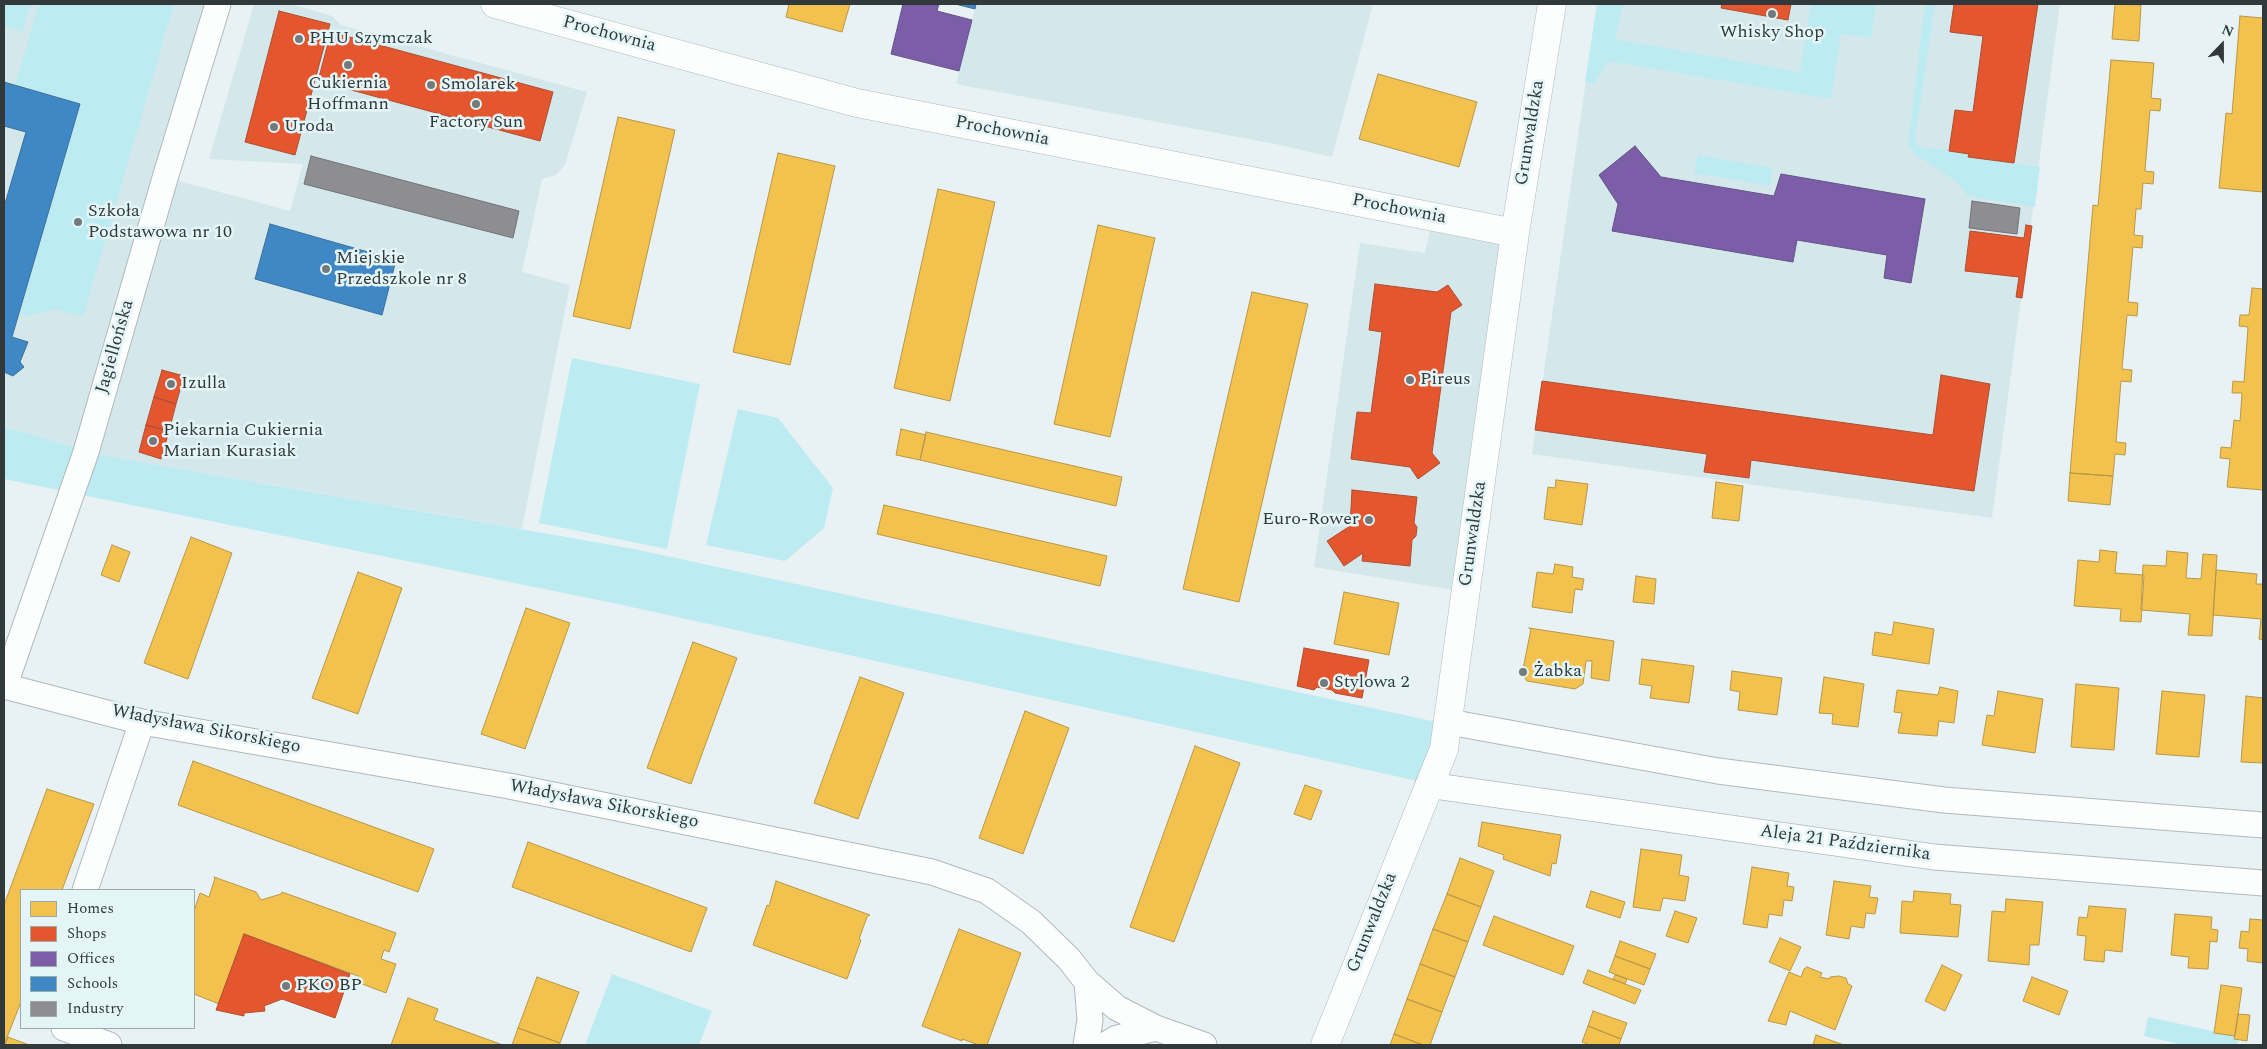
<!DOCTYPE html>
<meta charset="utf-8">
<style>
body{margin:0}
#map{position:relative;width:2267px;height:1049px;overflow:hidden;background:#e8f2f4;font-family:Spectral,serif}
canvas{display:block}
.frame{position:absolute;inset:0;border:5px solid #32393a;pointer-events:none}
.legend{position:absolute;left:20px;top:889px;width:175px;height:140px;box-sizing:border-box;background:#e4f5f8;border:1px solid #9daaac;margin:0;padding:6px 9px;list-style:none;font-size:15px;color:#32393a}
.legend li{display:flex;align-items:center;gap:10px;height:25px}
.legend b{width:25px;border:1px solid #9daaac}
.north{position:absolute;left:2197px;top:20px;width:50px;height:50px;-webkit-text-stroke:4px #e4f5f8;paint-order:stroke;rotate:22deg;font-size:14px;font-weight:700;line-height:20px;text-align:center;color:#32393a}
.north::after{content:'';display:block;margin:auto;width:18px;height:22px;background:#32393a;clip-path:polygon(50% 0,100% 100%,50% 72%,0 100%)}
</style>
<div id="map">
<canvas width="2267" height="1049"></canvas>
<div class="frame"></div>
<ul class="legend">
<li><b style="height:14px;background:#f2c14e"></b>Homes</li>
<li><b style="height:14px;background:#e4572e"></b>Shops</li>
<li><b style="height:14px;background:#7b5ea7"></b>Offices</li>
<li><b style="height:14px;background:#3f88c5"></b>Schools</li>
<li><b style="height:14px;background:#8d8d92"></b>Industry</li>
</ul>
<div class="north">N</div>
</div>
<script>
const ctx = document.querySelector('canvas').getContext('2d');
ctx.lineJoin = 'round';
function paint(path, color) { ctx.fillStyle = color; ctx.fill(path, 'evenodd'); }
const shape = rows => new Path2D(rows.map(r => 'M' + r).join(''));
function strokePath(path, color, width, dash) { ctx.strokeStyle = color; ctx.lineWidth = width; ctx.lineCap = dash ? 'butt' : 'round'; ctx.setLineDash(dash || []); ctx.stroke(path); }
function drawText(font, color, halo, rows, align = 'center') {
  ctx.font = font + ' Spectral,serif'; ctx.lineWidth = 5; ctx.setLineDash([]); ctx.textBaseline = 'middle'; ctx.strokeStyle = halo; ctx.fillStyle = color; for (const [text, x, y, turn = 0] of rows) {
    ctx.save(); ctx.translate(x, y); ctx.rotate((+turn || 0) * Math.PI / 180); ctx.textAlign = isNaN(turn) ? turn : align; if (halo) ctx.strokeText(text, 0, 0); ctx.fillText(text, 0, 0); ctx.restore();
  }
}
paint(shape([
 [4,4,218,4,165,177,290,211,303,164,209,159,254,4,291,4,332,16,341,25,587,92,565,165,556,175,542,179,522,272,570,285,522,529,107,456,4,427],
 [976,4,1373,4,1332,157,1275,144,956,84],
 [1597,4,2060,4,1992,518,1532,454],
 [1433,217,1515,233,1466,592,1314,567,1360,243,1425,253]
]), '#d4e8eb');
paint(shape([
 [4,4,31,4,22,32,4,26],
 [39,4,174,4,83,317,55,309,30,316,19,314,80,104,15,85],
 [1597,4,1623,4,1615,39,1800,72,1811,4,1876,4,1871,38,1841,34,1831,99,1608,61,1594,84,1585,82],
 [1925,4,1935,4,1915,139,1917,146,1969,154,1969,157,2040,167,2035,207,1968,196,1955,180,1914,154,1908,144],
 [1698,155,1773,168,1770,186,1694,173],
 [572,358,700,384,667,549,539,523],
 [738,409,778,418,833,488,824,528,785,561,706,545],
 [4,427,107,456,634,549,1446,724,1427,783,618,604,4,479],
 [612,974,712,1011,699,1045,585,1045],
 [2148,1017,2235,1036,2234,1039,2238,1040,2237,1045,2183,1045,2144,1036]
]), '#bdebf2');
const homes = shape([
 [789,4,850,4,842,32,786,17,789,4],
 [2115,4,2141,5,2139,41,2112,39,2115,4],
 [2240,16,2263,18,2263,192,2219,188,2226,113,2232,114,2240,16],
 [2111,60,2154,63,2151,98,2161,99,2160,111,2150,110,2145,171,2154,172,2153,184,2143,183,2141,209,2136,209,2134,235,2143,236,2142,248,2133,247,2128,302,2138,303,2137,316,2127,315,2122,369,2132,370,2131,382,2121,381,2116,442,2126,443,2125,455,2115,454,2113,476,2070,473,2093,205,2098,206,2111,60],
 [1378,74,1477,102,1459,167,1359,139,1378,74],
 [618,117,675,130,630,329,573,316,618,117],
 [778,153,835,166,790,365,733,352,778,153],
 [938,189,995,202,950,401,894,388,938,189],
 [1098,225,1155,238,1110,437,1054,424,1098,225],
 [2252,288,2263,289,2263,490,2227,487,2230,459,2220,458,2221,447,2231,448,2234,420,2240,421,2242,393,2232,393,2233,381,2244,382,2248,327,2239,326,2240,315,2249,315,2252,288],
 [1252,292,1308,304,1239,602,1183,589,1252,292],
 [901,429,926,435,920,460,896,455,901,429],
 [926,432,1122,477,1116,506,920,460,926,432],
 [2070,473,2113,476,2110,505,2068,501,2070,473],
 [1556,480,1588,484,1582,525,1544,519,1548,487,1555,488,1556,480],
 [1716,482,1743,486,1739,521,1712,518,1716,482],
 [884,505,1107,556,1100,586,877,534,884,505],
 [191,537,232,553,188,679,144,663,191,537],
 [112,545,130,552,119,582,101,575,112,545],
 [2100,550,2117,552,2115,573,2144,575,2141,622,2120,621,2121,609,2074,606,2078,560,2099,562,2100,550],
 [2167,551,2188,553,2186,578,2201,579,2203,554,2217,555,2212,636,2188,635,2190,614,2141,610,2143,565,2166,566,2167,551],
 [1555,564,1573,567,1572,577,1584,579,1582,590,1575,589,1572,613,1532,607,1537,572,1553,574,1555,564],
 [2216,570,2257,574,2256,584,2263,584,2263,640,2259,639,2261,619,2213,615,2216,570],
 [358,572,402,588,358,714,312,698,358,572],
 [1636,576,1656,579,1654,604,1633,602,1636,576],
 [1344,592,1399,603,1389,655,1334,644,1344,592],
 [526,608,570,623,525,749,481,734,526,608],
 [1894,622,1934,629,1929,664,1872,655,1875,632,1892,635,1894,622],
 [1529,628,1614,641,1609,681,1591,678,1592,661,1586,661,1583,684,1575,689,1527,681,1522,674,1531,629,1529,628],
 [693,642,737,658,691,784,647,768,693,642],
 [1642,659,1694,666,1689,703,1650,698,1652,686,1639,684,1642,659],
 [1732,671,1782,678,1777,715,1738,710,1740,692,1730,690,1732,671],
 [860,677,904,693,858,819,814,803,860,677],
 [1824,677,1864,684,1858,727,1832,724,1833,714,1819,713,1824,677],
 [2076,684,2119,688,2114,750,2071,747,2076,684],
 [1940,687,1958,691,1954,723,1939,721,1937,736,1898,733,1902,713,1894,712,1897,690,1938,695,1940,687],
 [1998,691,2043,699,2035,753,1982,745,1987,715,1994,716,1998,691],
 [2162,691,2205,695,2199,757,2156,754,2162,691],
 [2246,696,2263,698,2263,763,2241,762,2246,696],
 [1025,711,1069,728,1023,854,979,838,1025,711],
 [1195,746,1240,763,1174,942,1130,927,1195,746],
 [193,761,434,849,418,892,178,805,193,761],
 [1305,785,1322,791,1311,820,1294,814,1305,785],
 [47,789,94,804,62,890,21,890,21,1002,4,1045,4,905,47,789],
 [1482,822,1561,835,1556,864,1552,863,1550,876,1503,859,1504,855,1478,846,1482,822],
 [528,842,707,908,691,952,512,887,528,842],
 [1641,849,1682,855,1679,875,1689,877,1685,901,1663,898,1660,911,1633,907,1641,849],
 [1460,858,1494,871,1481,907,1447,894,1460,858],
 [1752,867,1789,873,1787,886,1794,887,1792,901,1784,900,1782,916,1769,914,1767,928,1743,924,1752,867],
 [214,877,256,892,261,900,281,894,282,892,396,933,389,952,384,950,381,959,396,964,386,993,357,982,358,976,244,934,219,1004,194,994,194,911,200,893,209,897,215,878,214,877],
 [776,881,870,915,867,917,859,939,861,940,847,979,753,945,767,905,769,906,776,881],
 [1834,881,1871,886,1869,897,1878,898,1875,914,1866,913,1864,928,1851,926,1849,939,1826,935,1834,881],
 [1591,891,1625,902,1620,918,1586,907,1591,891],
 [1914,891,1951,894,1950,904,1961,905,1958,937,1900,933,1902,901,1913,902,1914,891],
 [1447,894,1481,907,1468,942,1433,929,1447,894],
 [2006,899,2043,902,2039,945,2030,945,2029,965,1988,961,1992,911,2005,912,2006,899],
 [2089,906,2126,909,2122,952,2105,950,2104,962,2084,960,2086,936,2077,935,2079,917,2087,918,2089,906],
 [1675,911,1697,918,1688,943,1666,936,1675,911],
 [2175,914,2212,917,2211,929,2218,930,2217,942,2210,941,2208,969,2188,968,2189,957,2171,955,2175,914],
 [1494,916,1574,946,1563,975,1483,945,1494,916],
 [2250,919,2263,920,2263,963,2247,961,2248,949,2239,948,2241,931,2249,932,2250,919],
 [959,929,1021,953,987,1045,979,1045,962,1039,962,1041,922,1026,959,929],
 [1433,929,1468,942,1455,977,1420,964,1433,929],
 [1780,938,1801,947,1790,971,1769,962,1780,938],
 [1620,941,1656,954,1650,969,1615,956,1620,941],
 [1615,956,1650,969,1644,985,1609,972,1615,956],
 [1420,964,1455,977,1442,1012,1407,999,1420,964],
 [1942,965,1962,975,1945,1011,1925,1001,1942,965],
 [1807,967,1822,973,1820,977,1829,979,1830,977,1839,976,1846,978,1848,984,1852,986,1835,1030,1790,1011,1786,1025,1768,1021,1789,972,1801,977,1804,969,1807,967],
 [1588,970,1641,990,1635,1004,1583,983,1588,970],
 [1615,975,1627,979,1625,984,1613,979,1615,975],
 [537,977,579,992,560,1043,518,1028,537,977],
 [2032,977,2068,991,2059,1015,2023,1001,2032,977],
 [2221,985,2242,988,2235,1036,2214,1033,2221,985],
 [408,998,438,1009,434,1020,503,1045,391,1045,408,998],
 [1407,999,1442,1012,1430,1045,1423,1045,1394,1034,1407,999],
 [1593,1011,1627,1023,1621,1039,1588,1026,1593,1011],
 [2238,1014,2250,1015,2247,1041,2234,1039,2238,1014],
 [1588,1026,1621,1039,1619,1045,1590,1045,1582,1042,1588,1026],
 [518,1028,560,1043,559,1045,512,1045,518,1028],
 [1394,1034,1423,1045,1390,1045,1394,1034],
 [1816,1035,1844,1045,1813,1045,1816,1035],
 [8,1037,29,1045,5,1045,8,1037]
]);
paint(homes, '#f2c14e');
strokePath(homes, '#b89848', 1);
const shops = shape([
 [1722,4,1791,4,1788,20,1721,8,1722,4],
 [1954,4,2038,4,2014,163,1968,157,1969,154,1949,151,1955,110,1973,112,1983,36,1950,32,1954,4],
 [279,11,330,24,295,155,245,142,279,11],
 [331,32,553,92,540,141,318,81,331,32],
 [2026,225,2032,226,2022,298,2016,297,2019,277,1965,271,1970,231,2024,238,2026,225],
 [1375,284,1437,292,1448,285,1462,305,1451,312,1432,453,1440,463,1418,479,1410,467,1351,459,1357,412,1371,413,1382,332,1369,330,1375,284],
 [162,370,184,376,176,404,154,397,162,370],
 [1941,375,1990,384,1974,491,1751,460,1749,478,1704,472,1707,454,1535,430,1542,381,1933,435,1941,375],
 [154,397,176,404,169,431,146,425,154,397],
 [146,425,169,431,161,459,139,452,146,425],
 [1352,490,1417,497,1414,523,1417,527,1416,536,1412,540,1410,566,1362,561,1363,553,1344,566,1327,541,1350,526,1352,490],
 [1304,648,1369,660,1362,698,1335,693,1332,690,1317,687,1314,690,1297,686,1304,648],
 [244,934,350,974,335,1018,282,999,264,1006,265,1011,244,1013,244,1016,216,1010,244,934]
]);
paint(shops, '#e4572e');
strokePath(shops, '#af4e32', 1);
const offices = shape([
 [903,4,939,4,937,11,972,20,959,71,891,54,903,4],
 [1635,146,1661,177,1774,196,1781,174,1925,199,1911,283,1884,278,1887,255,1797,240,1793,262,1612,231,1618,204,1599,175,1635,146]
]);
paint(offices, '#7b5ea7');
strokePath(offices, '#655386', 1);
const schools = shape([
 [955,4,976,4,975,9,955,4],
 [4,82,80,104,12,337,28,342,20,362,24,367,13,376,4,372,4,207,26,132,4,126,4,82],
 [270,224,396,260,382,315,255,279,270,224]
]);
paint(schools, '#3f88c5');
strokePath(schools, '#3b709b', 1);
const industry = shape([
 [311,156,519,211,513,238,304,184,311,156],
 [1972,201,2020,208,2017,234,1969,228,1972,201]
]);
paint(industry, '#8d8d92');
strokePath(industry, '#727478', 1);
const street = shape([
 [4,686,142,722,509,786,932,872,987,891,1031,922,1069,959,1087,982,1117,1008,1156,1028,1204,1045],
 [4,687,86,452,165,178,218,4],
 [1449,722,1718,771,1944,800,2263,825],
 [1428,785,1934,857,2263,883],
 [85,890,142,722],
 [64,1028,109,1045],
 [1086,1045,1090,1020,1087,982],
 [1105,1045,1117,1038,1156,1028]
]);
const secondary = shape([
 [495,4,857,103,1515,233],
 [1325,1045,1444,749,1515,233,1552,4]
]);
strokePath(street, '#b1b9ba', 27);
strokePath(secondary, '#b1b9ba', 29);
strokePath(street, '#fcfdfd', 25);
strokePath(secondary, '#fcfdfd', 28);
for (const [x, y, r, color] of [
 [1772,14,5,"#727a7b"],
 [299,39,5,"#727a7b"],
 [348,65,5,"#727a7b"],
 [431,85,5,"#727a7b"],
 [476,104,5,"#727a7b"],
 [274,127,5,"#727a7b"],
 [78,222,5,"#727a7b"],
 [326,269,5,"#727a7b"],
 [1410,380,5,"#727a7b"],
 [171,384,5,"#727a7b"],
 [153,441,5,"#727a7b"],
 [1369,520,5,"#727a7b"],
 [1523,672,5,"#727a7b"],
 [1324,683,5,"#727a7b"],
 [286,986,5,"#727a7b"]
]) { const dot = new Path2D(); dot.arc(x, y, r, 0, 2 * Math.PI); ctx.fillStyle = color; ctx.fill(dot); strokePath(dot, '#e4f5f8', 2); }
drawText('18px', '#32393a', '#e4f5f8', [
 ["Whisky Shop",1772,33,"center"],
 ["PHU Szymczak",309,39],
 ["Cukiernia",348,84,"center"],
 ["Hoffmann",348,105,"center"],
 ["Smolarek",441,85],
 ["Factory Sun",476,123,"center"],
 ["Uroda",284,127],
 ["Szkoła",88,212],
 ["Podstawowa nr 10",88,233],
 ["Miejskie",336,259],
 ["Przedszkole nr 8",336,280],
 ["Pireus",1420,380],
 ["Izulla",181,384],
 ["Piekarnia Cukiernia",163,431],
 ["Marian Kurasiak",163,452],
 ["Euro-Rower",1359,520,"right"],
 ["Żabka",1533,672],
 ["Stylowa 2",1334,683],
 ["PKO BP",296,986]
], 'left');
drawText('18px', '#32393a', '#e4f5f8', [
 ["Prochownia",609,35,15],
 ["Prochownia",1002,132,11],
 ["Grunwaldzka",1531,133,-81],
 ["Prochownia",1399,210,11],
 ["Jagiellońska",116,347,-74],
 ["Grunwaldzka",1474,534,-82],
 ["Władysława Sikorskiego",206,730,11],
 ["Władysława Sikorskiego",604,805,11],
 ["Aleja 21 Października",1845,844,8],
 ["Grunwaldzka",1373,923,-68]
]);
</script>
